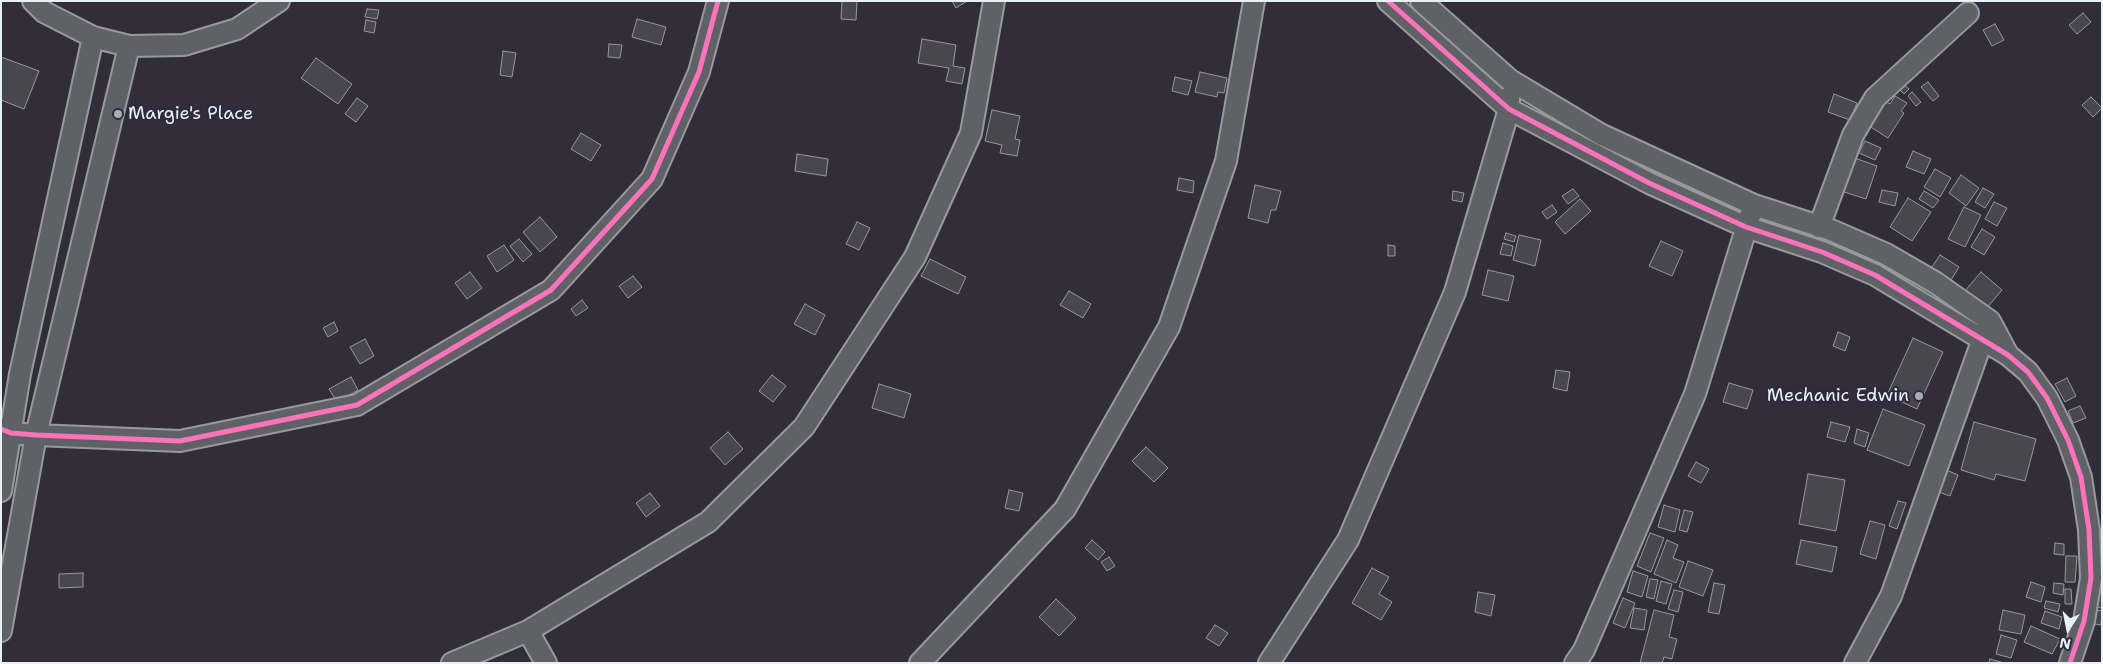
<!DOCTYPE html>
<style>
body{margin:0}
#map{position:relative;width:2103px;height:664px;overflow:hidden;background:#312e39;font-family:"Shantell Sans",sans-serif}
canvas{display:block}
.frame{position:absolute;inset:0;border:2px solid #e8f1f8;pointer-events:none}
.north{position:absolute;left:2043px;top:604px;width:50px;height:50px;-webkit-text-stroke:4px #2f2a3d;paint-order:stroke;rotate:191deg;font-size:14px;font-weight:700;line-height:20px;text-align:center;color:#e8f1f8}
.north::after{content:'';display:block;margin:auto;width:18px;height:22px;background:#e8f1f8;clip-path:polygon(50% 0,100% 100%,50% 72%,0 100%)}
</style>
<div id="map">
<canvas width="2103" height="664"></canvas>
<div class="frame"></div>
<div class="north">N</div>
</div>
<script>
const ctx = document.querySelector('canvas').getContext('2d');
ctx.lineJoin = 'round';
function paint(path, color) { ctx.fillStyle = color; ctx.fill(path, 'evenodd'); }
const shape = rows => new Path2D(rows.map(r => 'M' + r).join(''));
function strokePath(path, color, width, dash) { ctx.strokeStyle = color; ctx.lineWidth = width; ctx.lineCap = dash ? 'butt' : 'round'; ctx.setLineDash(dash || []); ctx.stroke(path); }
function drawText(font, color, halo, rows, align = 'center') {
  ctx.font = font + ' "Shantell Sans",sans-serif'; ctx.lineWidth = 4; ctx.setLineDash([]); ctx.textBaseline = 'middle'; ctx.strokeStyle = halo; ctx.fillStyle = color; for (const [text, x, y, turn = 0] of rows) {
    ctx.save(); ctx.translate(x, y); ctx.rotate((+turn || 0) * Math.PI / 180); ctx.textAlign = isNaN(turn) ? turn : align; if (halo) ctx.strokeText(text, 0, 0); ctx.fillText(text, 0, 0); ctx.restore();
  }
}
const building = shape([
 [842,1,857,1,856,20,841,19,842,1],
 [952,1,967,1,956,8,952,1],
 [367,9,379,10,377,19,365,17,367,9],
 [2083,13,2091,22,2077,34,2069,25,2083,13],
 [637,19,666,27,661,45,632,37,637,19],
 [366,20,376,22,374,33,364,31,366,20],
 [1995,24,2004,40,1992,46,1983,30,1995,24],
 [922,39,956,45,953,66,965,68,962,84,946,81,949,68,918,63,922,39],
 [609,44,622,45,620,58,608,57,609,44],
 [503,51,516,53,512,77,500,75,503,51],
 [1,57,39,71,24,109,1,100,1,57],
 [316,58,352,84,338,104,301,78,316,58],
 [1200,72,1227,78,1224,93,1218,92,1217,97,1195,92,1200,72],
 [1175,77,1192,81,1188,95,1172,91,1175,77],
 [1901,82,1909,89,1904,94,1897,87,1901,82],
 [1928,82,1939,96,1933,101,1921,87,1928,82],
 [1912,92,1921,102,1916,106,1908,96,1912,92],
 [1834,94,1857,103,1850,120,1828,112,1834,94],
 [1895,96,1907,103,1901,111,1904,113,1888,138,1866,124,1883,99,1890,104,1895,96],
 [2091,97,2102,108,2093,117,2082,105,2091,97],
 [357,98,368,106,356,122,345,114,357,98],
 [992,110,1020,116,1015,139,1020,140,1017,156,1000,153,1002,145,985,141,992,110],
 [581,133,601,145,591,161,571,149,581,133],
 [1865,141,1881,148,1875,160,1859,153,1865,141],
 [1913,151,1931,159,1924,174,1906,167,1913,151],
 [797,154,828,159,826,176,795,171,797,154],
 [1849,156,1877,166,1866,199,1838,190,1849,156],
 [1935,169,1951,178,1940,197,1924,187,1935,169],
 [1961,175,1979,188,1966,206,1949,193,1961,175],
 [1179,178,1194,181,1193,193,1177,190,1179,178],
 [1255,185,1281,191,1276,210,1271,210,1268,223,1248,218,1255,185],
 [1983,188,1994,194,1985,208,1975,202,1983,188],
 [1573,189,1579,196,1568,204,1562,196,1573,189],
 [1882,190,1898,193,1895,206,1879,202,1882,190],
 [1453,191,1464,193,1462,202,1452,200,1453,191],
 [1924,191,1939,200,1933,208,1919,199,1924,191],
 [1908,198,1931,212,1912,241,1890,227,1908,198],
 [1580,199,1591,211,1565,234,1555,222,1580,199],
 [1994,202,2007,208,1997,226,1985,219,1994,202],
 [1552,205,1557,212,1547,219,1542,212,1552,205],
 [1964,207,1981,215,1965,247,1948,239,1964,207],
 [540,217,557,237,540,252,523,232,540,217],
 [857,222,870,228,859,250,846,244,857,222],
 [1982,229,1995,237,1984,255,1971,247,1982,229],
 [1506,233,1516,236,1514,242,1504,239,1506,233],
 [1519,235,1541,240,1535,266,1513,260,1519,235],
 [519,239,532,254,523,262,510,246,519,239],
 [1661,241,1683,251,1672,276,1649,266,1661,241],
 [1503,243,1513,246,1511,256,1500,254,1503,243],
 [504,245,514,260,497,272,487,256,504,245],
 [1388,245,1395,246,1395,256,1388,256,1388,245],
 [1940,255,1959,267,1948,285,1928,273,1940,255],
 [930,259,966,277,958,294,921,276,930,259],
 [1488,270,1514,276,1508,301,1482,295,1488,270],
 [470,272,482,288,467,299,455,283,470,272],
 [1981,272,2002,290,1985,310,1964,292,1981,272],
 [633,276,642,287,628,298,619,286,633,276],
 [1069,291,1091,304,1083,318,1060,305,1069,291],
 [582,300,588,308,576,316,571,309,582,300],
 [805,304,825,315,815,335,794,324,805,304],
 [334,322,338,331,328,337,323,328,334,322],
 [1838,332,1850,337,1845,351,1833,346,1838,332],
 [1913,338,1943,352,1917,409,1887,395,1913,338],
 [365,339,374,356,360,364,350,347,365,339],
 [1556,370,1570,372,1567,391,1553,388,1556,370],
 [772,375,786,386,773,402,759,391,772,375],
 [351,377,358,390,337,402,329,389,351,377],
 [2067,378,2076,396,2065,402,2055,384,2067,378],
 [1729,383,1753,390,1747,409,1723,402,1729,383],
 [879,384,911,394,904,418,872,408,879,384],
 [2080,406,2086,418,2073,423,2068,411,2080,406],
 [1883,409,1925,425,1909,466,1867,450,1883,409],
 [1831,422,1850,427,1845,442,1827,437,1831,422],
 [1974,422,2036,439,2025,481,1996,474,1994,480,1961,470,1974,422],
 [1857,429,1869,433,1865,447,1854,443,1857,429],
 [728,432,743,449,725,465,710,448,728,432],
 [1146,447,1168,468,1154,482,1132,461,1146,447],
 [1696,462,1709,469,1701,483,1688,476,1696,462],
 [1944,469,1958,475,1950,496,1936,491,1944,469],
 [1808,474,1845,480,1836,531,1799,524,1808,474],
 [1009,490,1023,493,1019,511,1005,508,1009,490],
 [650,493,660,506,646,517,636,503,650,493],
 [1898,501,1906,503,1897,529,1889,526,1898,501],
 [1664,505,1680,510,1675,532,1658,527,1664,505],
 [1684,510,1693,512,1687,532,1679,530,1684,510],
 [1870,521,1885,525,1876,559,1860,554,1870,521],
 [1650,533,1664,538,1651,572,1637,566,1650,533],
 [1092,540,1105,552,1098,560,1085,548,1092,540],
 [1667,540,1678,545,1673,558,1684,562,1676,583,1654,574,1667,540],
 [1801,540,1837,547,1832,572,1796,564,1801,540],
 [2055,543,2064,544,2064,555,2054,554,2055,543],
 [2066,556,2077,556,2075,582,2065,582,2066,556],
 [1109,557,1115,566,1107,571,1101,562,1109,557],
 [2096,557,2102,557,2102,578,2095,578,2096,557],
 [1688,561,1713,570,1703,596,1679,587,1688,561],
 [1372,568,1389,577,1379,594,1392,602,1381,620,1352,603,1372,568],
 [1633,571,1648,576,1642,597,1627,592,1633,571],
 [83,573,83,587,59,588,59,574,83,573],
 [1650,579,1658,580,1654,599,1646,597,1650,579],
 [1661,581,1672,584,1666,604,1656,601,1661,581],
 [2031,582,2045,587,2041,602,2026,597,2031,582],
 [1714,583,1725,585,1719,614,1708,612,1714,583],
 [2054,583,2064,584,2063,595,2053,593,2054,583],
 [2065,589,2071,589,2072,604,2065,604,2065,589],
 [1674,590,1683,592,1678,612,1668,609,1674,590],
 [1478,592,1495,595,1491,616,1475,612,1478,592],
 [2093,592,2102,593,2102,608,2090,606,2093,592],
 [1623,598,1635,603,1625,628,1613,623,1623,598],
 [1056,599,1076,618,1059,636,1039,617,1056,599],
 [2046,601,2060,604,2058,612,2044,608,2046,601],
 [1634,608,1647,610,1644,630,1630,628,1634,608],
 [2092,609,2102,611,2101,625,2089,623,2092,609],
 [1654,610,1674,615,1669,637,1677,639,1672,659,1664,657,1662,663,1640,663,1654,610],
 [2003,610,2025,615,2021,634,1999,630,2003,610],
 [2045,611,2062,617,2059,629,2041,623,2045,611],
 [1215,625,1228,633,1219,646,1206,638,1215,625],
 [2031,626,2060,639,2052,654,2024,642,2031,626],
 [2001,635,2017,640,2011,658,1996,654,2001,635],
 [1990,659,2004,663,1989,663,1990,659]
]);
paint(building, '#48464e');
strokePath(building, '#98999f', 1);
const street = shape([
 [33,1,44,12,93,37,129,46,184,45,237,29,279,1],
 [1388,1,1509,109,1649,183,1746,227,1822,252,1875,275,2008,355,2028,372,2047,398,2068,440,2081,477,2089,530,2091,578,2084,621,2070,663],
 [1421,1,1510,80,1602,135,1754,205,1831,230,1886,254,1936,283,1990,321,2008,355],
 [1819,227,1853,135,1875,98,1968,13],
 [1,429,11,433,36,435,180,441,357,405,551,290,652,179,699,72,718,1],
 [1,491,20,374,93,37],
 [1,631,36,435,129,46],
 [528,631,546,663],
 [452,663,528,631,708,522,804,427,915,257,971,133,994,1],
 [920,663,1065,509,1169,327,1226,161,1254,1],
 [1269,663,1348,540,1455,292,1509,109,1509,97],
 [1575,663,1584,650,1695,394,1750,216],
 [1855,663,1891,596,1986,330]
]);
strokePath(street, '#98999f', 24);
strokePath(street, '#606067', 20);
strokePath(shape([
 [1388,1,1509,109,1649,183,1746,227,1822,252,1875,275,2008,355,2028,372,2047,398,2068,440,2081,477,2089,530,2091,578,2084,621,2070,663],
 [1,429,11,433,36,435,180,441,357,405,551,290,652,179,699,72,718,1]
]), '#fb73b8', 5);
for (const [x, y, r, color] of [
 [118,114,5,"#a8adb5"],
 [1919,396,5,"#a8adb5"]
]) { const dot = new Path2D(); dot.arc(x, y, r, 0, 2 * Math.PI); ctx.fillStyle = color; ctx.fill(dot); strokePath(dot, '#2f2a3d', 2); }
drawText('18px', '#e8f1f8', '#2f2a3d', [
 ["Margie's Place",128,114],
 ["Mechanic Edwin",1909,396,"right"]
], 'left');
</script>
